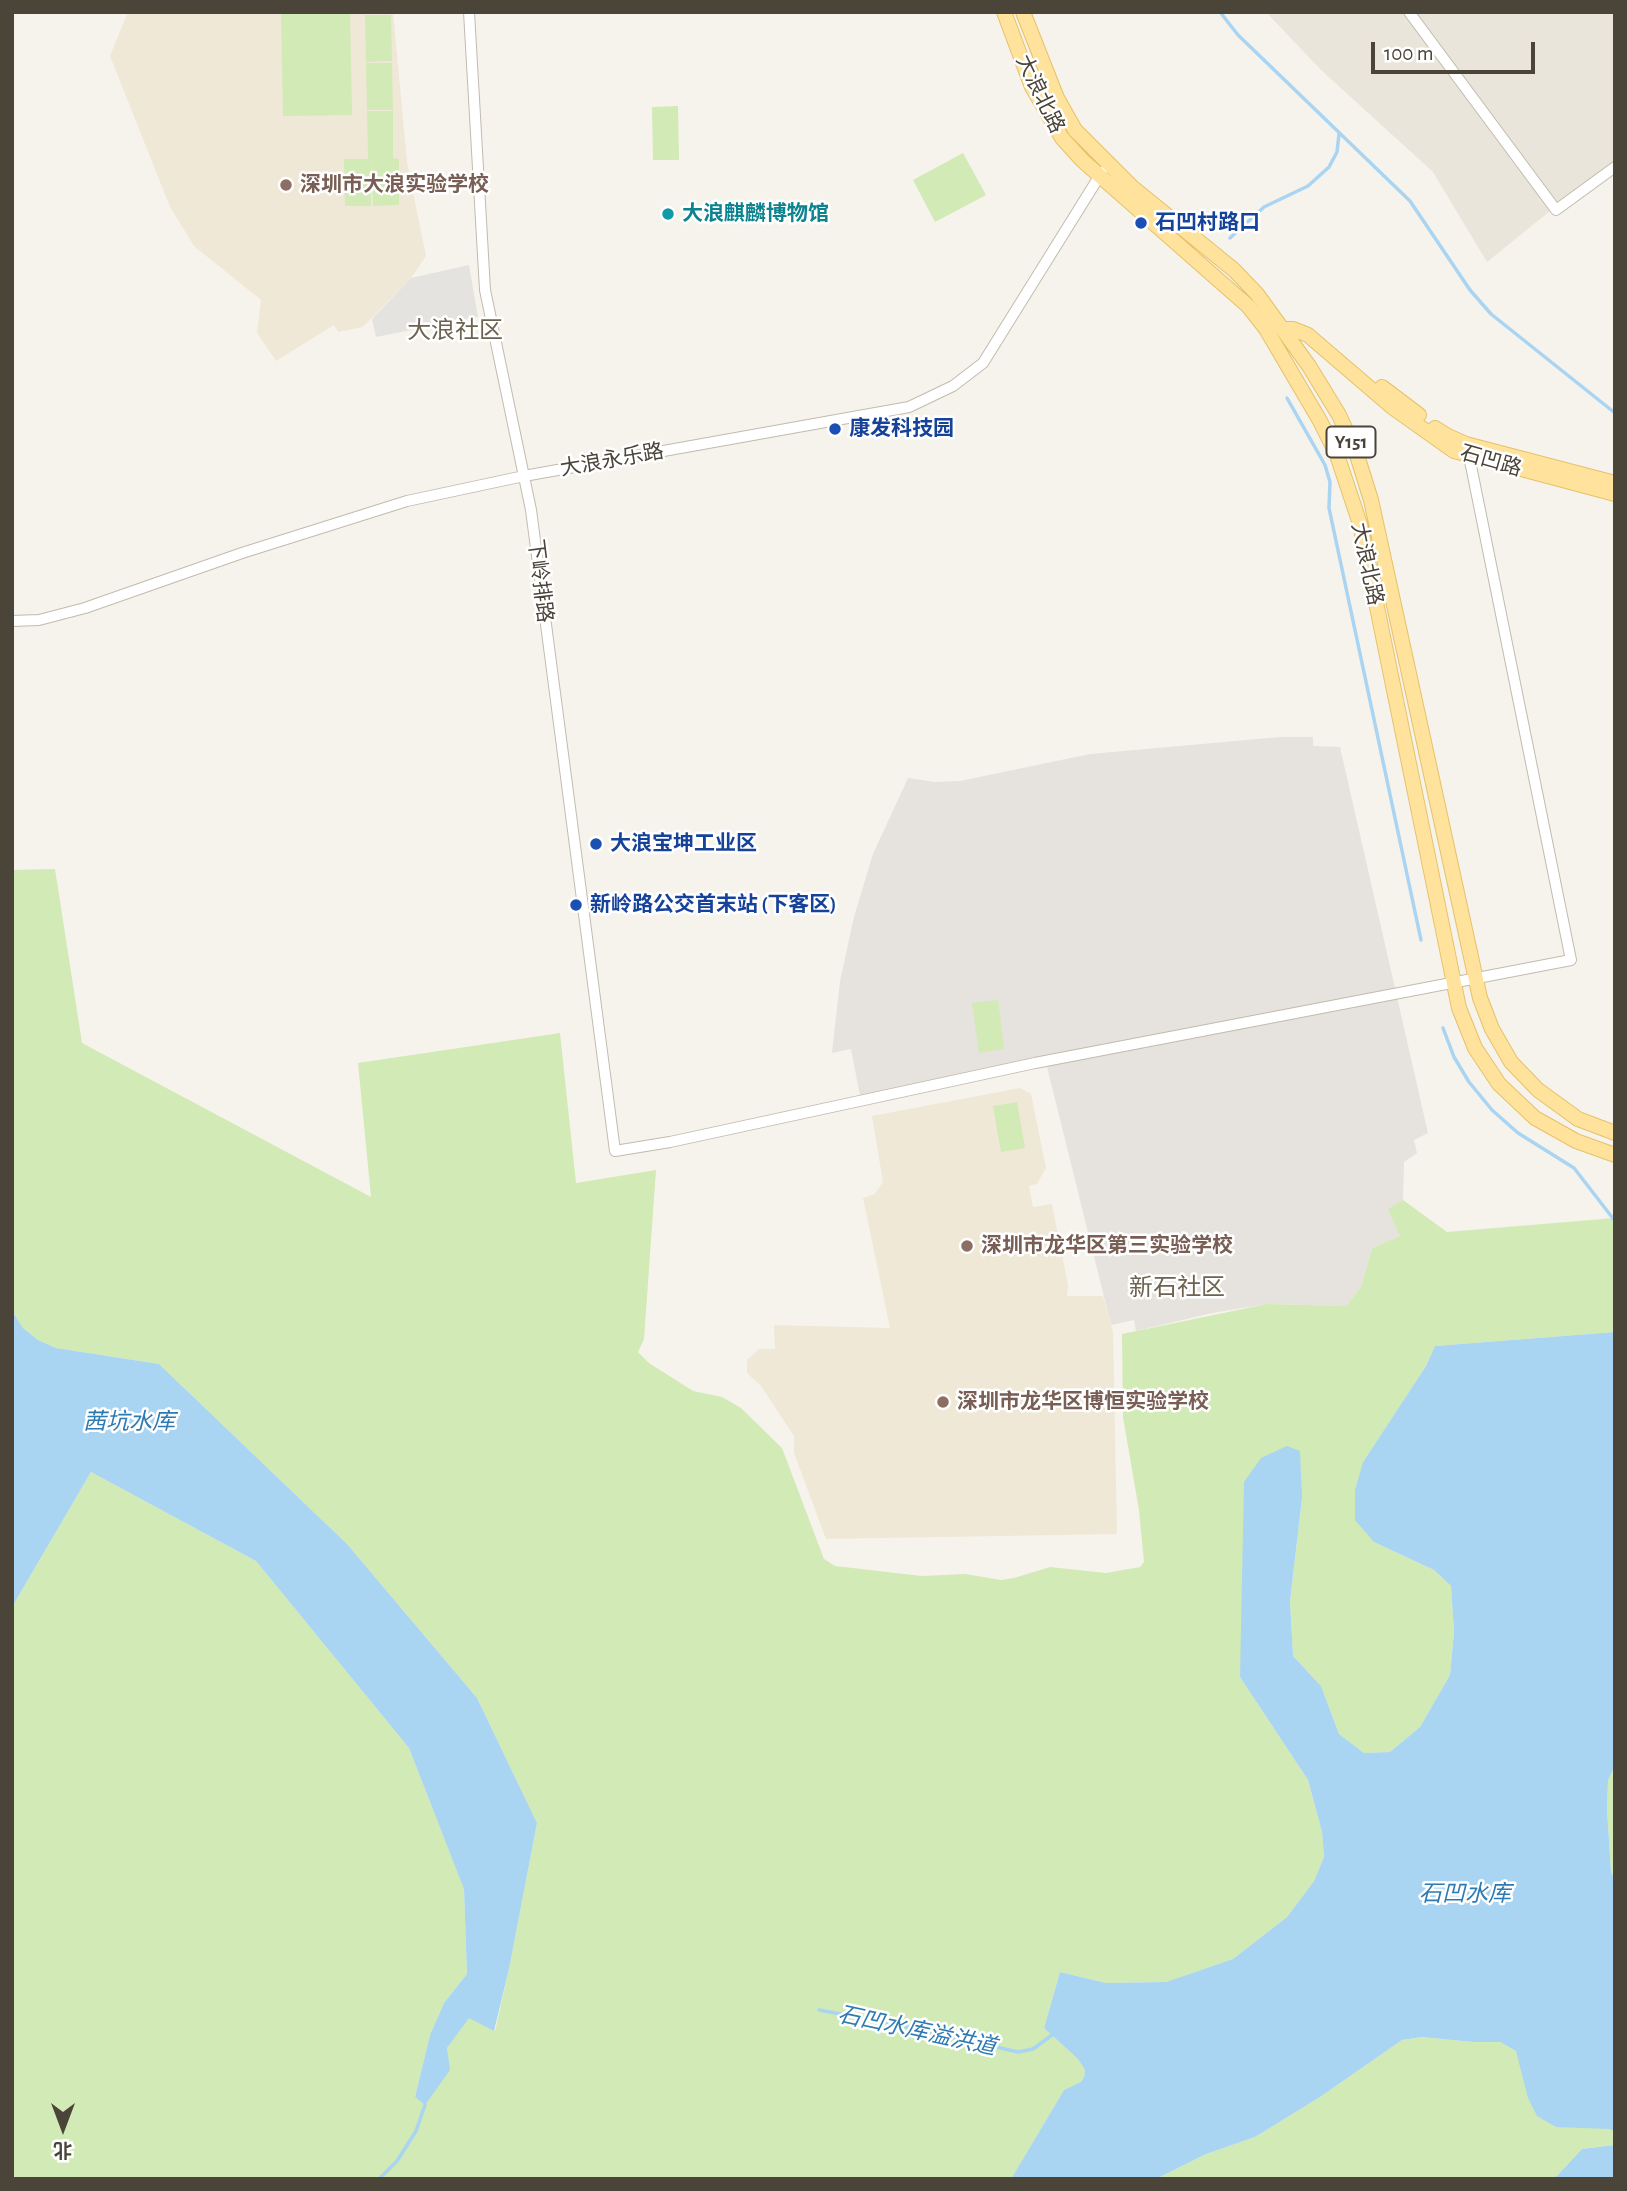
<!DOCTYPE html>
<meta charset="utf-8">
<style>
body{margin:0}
#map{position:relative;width:1627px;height:2191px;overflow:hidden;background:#f6f3ec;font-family:"Alegreya Sans","Noto Sans SC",sans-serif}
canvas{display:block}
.frame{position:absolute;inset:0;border:14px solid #4b4439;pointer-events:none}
.north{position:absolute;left:28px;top:2093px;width:70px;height:70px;-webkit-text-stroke:5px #fff;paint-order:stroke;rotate:180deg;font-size:19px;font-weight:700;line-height:28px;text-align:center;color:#4b4439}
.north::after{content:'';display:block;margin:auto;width:24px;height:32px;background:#4b4439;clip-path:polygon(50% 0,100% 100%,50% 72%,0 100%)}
.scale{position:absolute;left:1371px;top:42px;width:164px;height:32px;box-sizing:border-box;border:4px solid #4b4439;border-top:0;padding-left:9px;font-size:21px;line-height:24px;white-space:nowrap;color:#4b4439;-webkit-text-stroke:5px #fff;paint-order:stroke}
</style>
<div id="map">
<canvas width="1627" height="2191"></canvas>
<div class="frame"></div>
<div class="north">北</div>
<div class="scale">100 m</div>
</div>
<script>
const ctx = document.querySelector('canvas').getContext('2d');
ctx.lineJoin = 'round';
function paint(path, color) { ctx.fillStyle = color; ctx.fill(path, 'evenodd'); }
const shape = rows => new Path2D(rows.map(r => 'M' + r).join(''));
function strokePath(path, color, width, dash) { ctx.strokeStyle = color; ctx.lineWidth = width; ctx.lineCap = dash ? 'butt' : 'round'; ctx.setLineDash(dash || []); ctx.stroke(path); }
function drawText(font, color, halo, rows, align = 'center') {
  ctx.font = font + ' "Alegreya Sans","Noto Sans SC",sans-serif'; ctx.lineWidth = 5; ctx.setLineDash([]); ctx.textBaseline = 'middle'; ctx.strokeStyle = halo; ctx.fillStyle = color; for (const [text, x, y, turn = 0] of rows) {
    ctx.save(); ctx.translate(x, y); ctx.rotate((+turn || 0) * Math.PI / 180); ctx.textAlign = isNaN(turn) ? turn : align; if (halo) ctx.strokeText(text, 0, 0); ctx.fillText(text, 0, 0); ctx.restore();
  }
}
paint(shape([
 [1266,12,1615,12,1615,165,1555,207,1487,262,1433,172,1321,70]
]), '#eae5da');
paint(shape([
 [1280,737,1313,737,1313,746,1340,747,1428,1133,1414,1140,1417,1153,1404,1162,1403,1200,1389,1209,1400,1236,1372,1248,1361,1287,1346,1306,1267,1304,1212,1313,1136,1331,1134,1320,1111,1325,1046,1063,861,1101,851,1049,832,1053,840,981,854,917,873,854,908,778,935,782,960,781,1090,754]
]), '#e6e2dd');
paint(shape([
 [128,12,393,12,407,162,426,256,411,278,363,327,338,332,334,325,276,361,257,333,261,300,194,246,170,207,110,56],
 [1020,1088,1031,1094,1046,1168,1037,1184,1029,1186,1033,1207,1052,1204,1068,1285,1067,1296,1103,1296,1113,1332,1117,1534,826,1539,794,1453,794,1436,761,1386,747,1373,747,1360,759,1349,775,1349,774,1325,890,1328,863,1198,875,1194,883,1182,872,1116]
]), '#efe8d6');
paint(shape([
 [281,12,350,12,352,115,283,116],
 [365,15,391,15,392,61,366,62],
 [366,63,392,63,393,110,367,110],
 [678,106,679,160,653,160,652,107],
 [367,111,393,111,393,158,399,159,399,205,373,206,371,158,371,206,345,206,344,159,368,159],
 [963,153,986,195,935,222,913,180],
 [55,869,82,1043,371,1197,358,1063,560,1033,576,1183,656,1170,644,1339,638,1352,649,1363,693,1391,722,1397,741,1408,782,1448,824,1559,835,1566,922,1576,965,1574,1001,1580,1014,1578,1050,1567,1106,1573,1140,1567,1144,1562,1139,1510,1123,1417,1122,1334,1267,1304,1346,1306,1361,1287,1372,1248,1400,1236,1388,1209,1403,1200,1447,1232,1615,1218,1615,1332,1435,1346,1426,1366,1363,1462,1374,1542,1434,1570,1451,1586,1454,1632,1450,1675,1420,1727,1390,1752,1364,1753,1339,1734,1321,1686,1293,1656,1290,1601,1302,1498,1242,1638,1240,1677,1308,1780,1322,1832,1324,1857,1314,1881,1287,1917,1233,1959,1166,1982,1106,1983,1060,1972,1044,2028,1078,2059,1085,2070,1084,2077,1081,2082,1064,2090,1011,2179,12,2179,12,1607,91,1472,256,1561,409,1748,464,1888,467,1974,444,2003,430,2035,415,2097,425,2104,449,2070,447,2048,469,2017,495,2031,509,1969,537,1823,477,1698,347,1544,159,1364,56,1348,38,1340,23,1328,14,1314,12,1306,12,870],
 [998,1000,1004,1049,979,1053,972,1003],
 [1017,1102,1025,1148,1001,1152,993,1106],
 [1615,1766,1615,1880,1611,1872,1607,1809,1608,1780],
 [1422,2037,1473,2042,1500,2042,1516,2051,1615,2132,1615,2145,1582,2149,1554,2179,1156,2179,1206,2154,1255,2137,1320,2097,1402,2040]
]), '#d2eab5');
paint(shape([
 [469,265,478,317,376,337,372,319,411,278]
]), '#e5e3e0');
paint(shape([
 [12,1306,14,1314,23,1328,38,1340,56,1348,159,1364,347,1544,477,1698,537,1823,509,1969,494,2031,469,2018,447,2048,450,2070,425,2105,415,2097,430,2035,444,2003,467,1974,464,1889,409,1748,256,1561,91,1472,12,1607],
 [1615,1332,1615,1766,1608,1780,1607,1809,1611,1872,1615,1880,1615,2132,1610,2129,1556,2127,1537,2116,1528,2098,1516,2051,1500,2042,1473,2042,1422,2037,1402,2040,1320,2097,1255,2137,1206,2154,1156,2179,1011,2179,1064,2090,1081,2082,1084,2077,1085,2070,1078,2059,1044,2028,1060,1972,1106,1983,1166,1982,1233,1959,1287,1917,1314,1881,1324,1857,1322,1832,1308,1780,1240,1677,1244,1482,1261,1458,1287,1446,1300,1451,1302,1498,1290,1601,1293,1656,1321,1686,1339,1734,1364,1753,1390,1752,1420,1727,1450,1675,1454,1632,1451,1586,1434,1570,1374,1542,1355,1520,1355,1490,1363,1462,1426,1366,1435,1346],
 [1615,2145,1615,2179,1554,2179,1582,2149]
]), '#a9d4f2');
strokePath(shape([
 [1220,12,1238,35,1410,201,1470,290,1491,314,1615,413],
 [1230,238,1264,207,1308,186,1329,167,1337,152,1339,134],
 [1287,398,1325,465,1330,482,1329,508,1421,940],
 [1443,1028,1454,1057,1469,1082,1492,1110,1518,1133,1574,1168,1615,1221],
 [819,2010,890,2023,1018,2052,1033,2049,1052,2035],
 [379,2179,397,2161,416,2131,425,2105]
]), '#a9d4f2', 3.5);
const minor = shape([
 [469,12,485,290,531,510,615,1151,670,1142,1035,1063,1571,960,1468,451],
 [1409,12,1556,210,1615,167],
 [12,621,39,620,85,608,242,553,407,501,524,476,909,407,953,386,983,363,1102,172]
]);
const major = shape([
 [1004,12,1032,87,1062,138,1083,161,1248,306,1266,329,1320,421,1337,455,1360,524,1459,1008,1475,1048,1499,1084,1535,1118,1576,1141,1615,1155],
 [1023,12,1057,98,1075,130,1132,187,1234,270,1257,294,1309,366,1339,415,1356,452,1371,500,1480,998,1492,1029,1511,1062,1538,1090,1578,1119,1615,1133],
 [1287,332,1288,329,1293,329,1308,335,1392,407,1454,451,1615,494],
 [1382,387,1419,415],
 [1435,428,1448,436,1466,444,1615,483]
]);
strokePath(minor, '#c2bbae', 12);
strokePath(major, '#e6c16a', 16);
strokePath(minor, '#fff', 10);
strokePath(major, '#ffe39c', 14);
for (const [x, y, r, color] of [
 [286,185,7,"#8d6e63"],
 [668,214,7,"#0f9aa8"],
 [1141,223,7,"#1a4fb4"],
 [835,429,7,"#1a4fb4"],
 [596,844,7,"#1a4fb4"],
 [576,905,7,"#1a4fb4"],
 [967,1246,7,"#8d6e63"],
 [943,1402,7,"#8d6e63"]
]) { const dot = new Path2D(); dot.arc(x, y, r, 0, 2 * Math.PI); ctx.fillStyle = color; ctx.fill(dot); strokePath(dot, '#fff', 2.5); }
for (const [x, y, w] of [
 [1351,442,49]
]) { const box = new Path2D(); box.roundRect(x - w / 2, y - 15.5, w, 31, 5); ctx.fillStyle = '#fff'; ctx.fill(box); strokePath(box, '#4b4439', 2); }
drawText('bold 19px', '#4b4439', null, [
 ["Y151",1351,442]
]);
drawText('21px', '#4b4439', '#fff', [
 ["大浪北路",1040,94,64],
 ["大浪永乐路",612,460,-10],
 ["石凹路",1491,461,16],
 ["大浪北路",1367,564,78],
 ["下岭排路",540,581,83]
]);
drawText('bold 21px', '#785e54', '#fff', [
 ["深圳市大浪实验学校",300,185],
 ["深圳市龙华区第三实验学校",981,1246],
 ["深圳市龙华区博恒实验学校",957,1402]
], 'left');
drawText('bold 21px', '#0d838f', '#fff', [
 ["大浪麒麟博物馆",682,214]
], 'left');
drawText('bold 21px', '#164399', '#fff', [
 ["石凹村路口",1155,223],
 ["康发科技园",849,429],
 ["大浪宝坤工业区",610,844],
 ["新岭路公交首末站 (下客区)",590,905]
], 'left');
drawText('italic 23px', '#2e7ab2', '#fff', [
 ["茜坑水库",129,1422],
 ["石凹水库",1465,1894],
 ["石凹水库溢洪道",917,2031,12]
]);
drawText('24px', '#6e6250', '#fff', [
 ["大浪社区",455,331],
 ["新石社区",1177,1288]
]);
</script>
